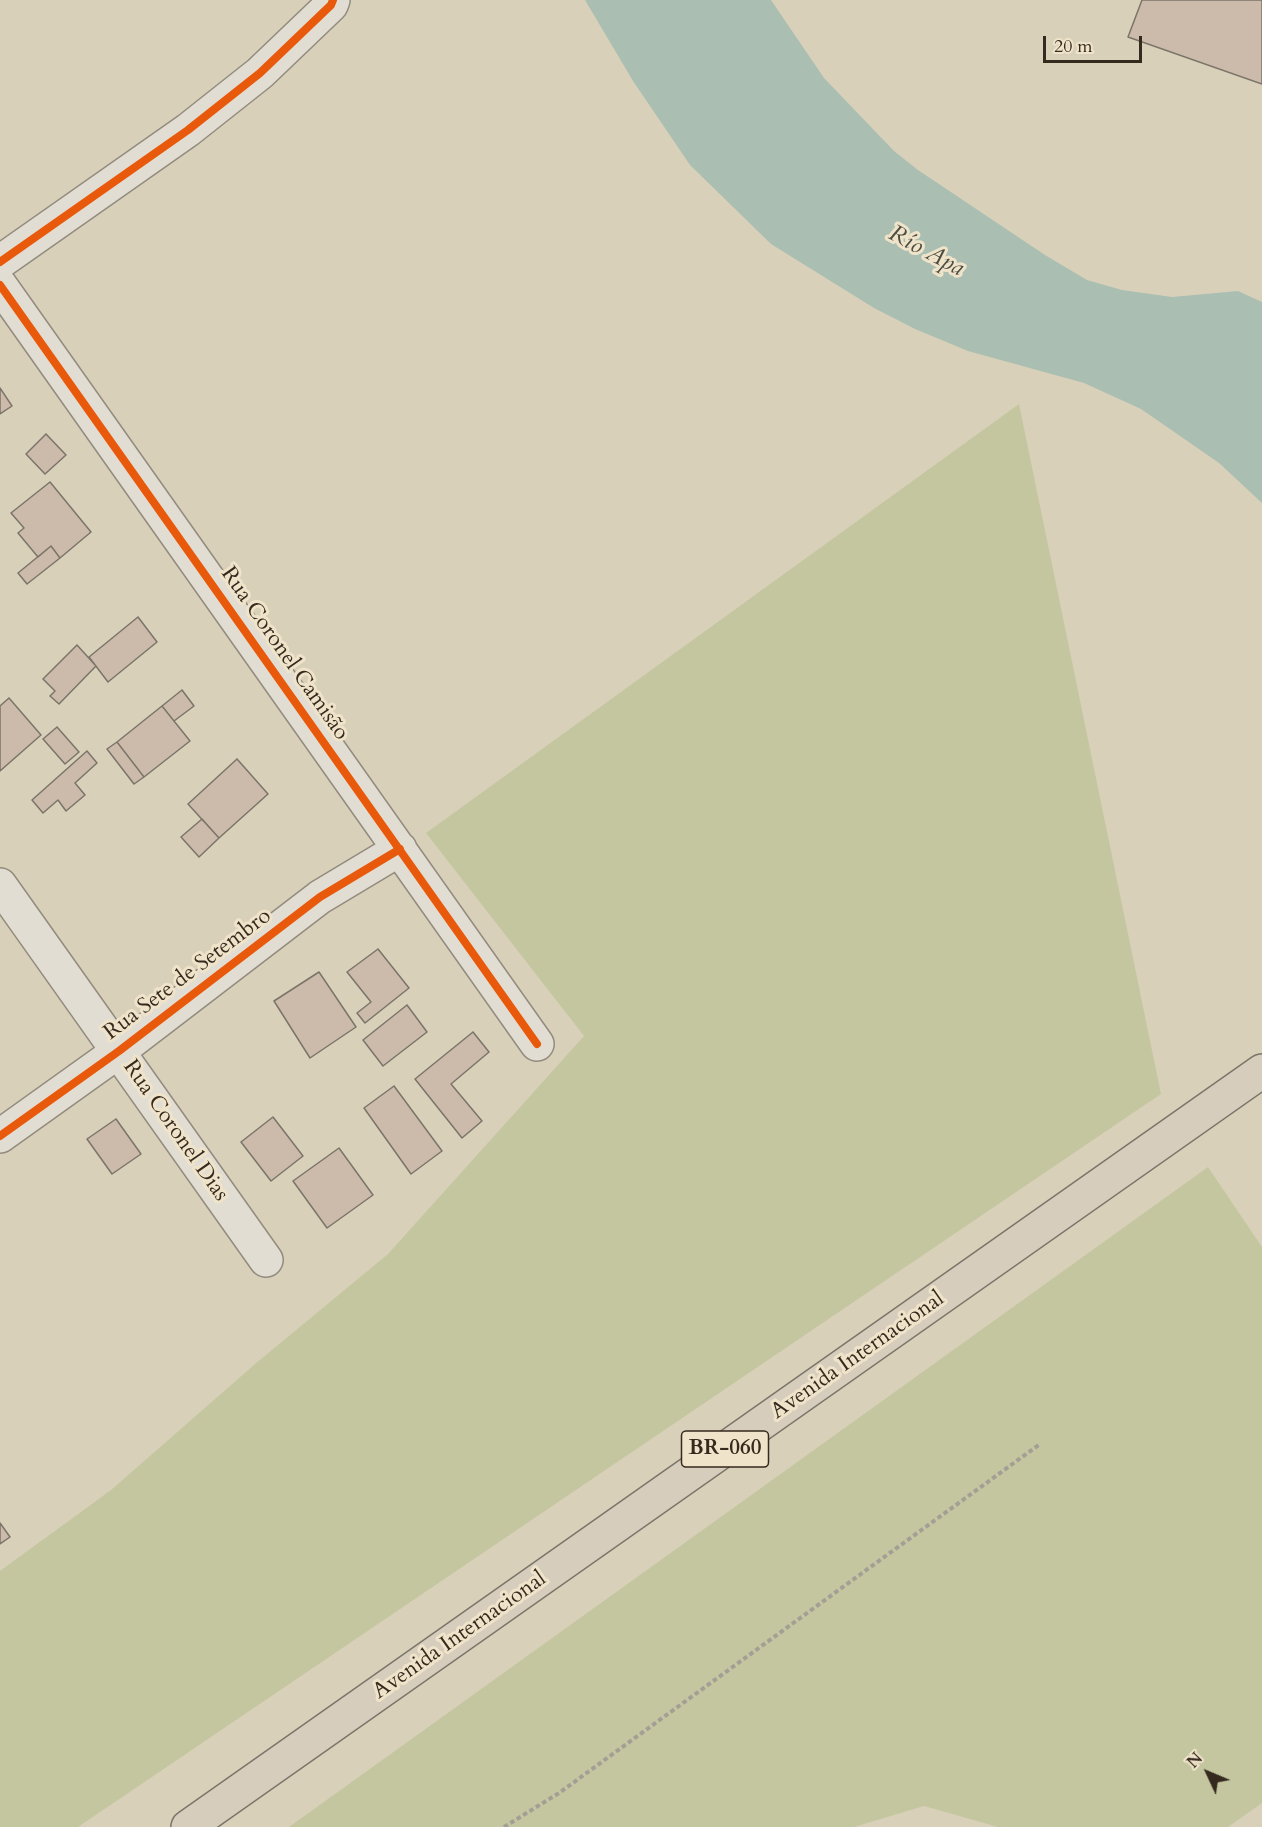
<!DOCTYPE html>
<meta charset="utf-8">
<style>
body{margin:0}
#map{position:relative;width:1262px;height:1827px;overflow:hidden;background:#d9d0ba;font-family:Cardo,serif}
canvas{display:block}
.north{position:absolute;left:1178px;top:1743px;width:60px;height:60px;-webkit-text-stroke:4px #efe4ca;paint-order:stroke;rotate:314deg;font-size:16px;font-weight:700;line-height:24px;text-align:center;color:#36291e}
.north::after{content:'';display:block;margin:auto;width:21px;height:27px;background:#36291e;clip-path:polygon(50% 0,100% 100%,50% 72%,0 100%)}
.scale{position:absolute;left:1043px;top:36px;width:99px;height:27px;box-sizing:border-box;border:3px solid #36291e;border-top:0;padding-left:8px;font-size:18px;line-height:21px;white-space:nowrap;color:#36291e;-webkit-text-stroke:4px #efe4ca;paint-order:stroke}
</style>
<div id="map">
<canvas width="1262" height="1827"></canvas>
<div class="north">N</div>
<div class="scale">20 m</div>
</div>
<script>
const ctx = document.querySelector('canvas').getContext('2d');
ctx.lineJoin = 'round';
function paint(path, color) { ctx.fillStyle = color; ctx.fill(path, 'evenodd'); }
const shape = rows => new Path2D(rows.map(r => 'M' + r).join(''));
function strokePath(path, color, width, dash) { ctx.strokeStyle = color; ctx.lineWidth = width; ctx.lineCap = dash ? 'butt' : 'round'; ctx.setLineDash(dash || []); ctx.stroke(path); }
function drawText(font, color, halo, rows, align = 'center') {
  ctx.font = font + ' Cardo,serif'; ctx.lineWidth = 6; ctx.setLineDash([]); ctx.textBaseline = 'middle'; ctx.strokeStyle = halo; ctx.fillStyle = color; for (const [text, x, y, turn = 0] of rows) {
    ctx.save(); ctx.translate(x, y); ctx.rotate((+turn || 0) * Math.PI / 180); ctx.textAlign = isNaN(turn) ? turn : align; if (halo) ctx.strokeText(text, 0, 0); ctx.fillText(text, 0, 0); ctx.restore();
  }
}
paint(shape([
 [1019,404,1161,1094,78,1827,0,1827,0,1571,111,1490,255,1364,388,1254,584,1036,426,833],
 [1208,1167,1262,1247,1262,1803,1228,1827,998,1827,924,1806,854,1827,289,1827]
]), '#c4c6a0');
paint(shape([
 [585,0,771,0,824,78,894,151,918,170,1045,255,1087,280,1122,290,1172,297,1238,291,1262,302,1262,503,1219,463,1141,409,1084,383,968,351,915,329,874,308,771,244,690,165,633,81]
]), '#aabfb2');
const building = shape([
 [1142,0,1262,0,1262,84,1128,37,1142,0],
 [0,388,12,406,0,414,0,388],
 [46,434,66,455,45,474,26,454,46,434],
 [50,482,91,532,60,558,51,546,38,557,18,533,24,528,11,513,50,482],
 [51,546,60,558,27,584,18,573,51,546],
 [138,617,157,642,108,682,89,657,138,617],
 [77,645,96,666,59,704,50,696,55,691,43,679,77,645],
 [182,690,194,706,174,721,162,706,182,690],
 [9,698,41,735,0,771,0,706,9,698],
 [162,706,190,741,144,777,117,742,162,706],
 [57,727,79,752,65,764,43,739,57,727],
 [117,742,144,777,134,784,107,749,117,742],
 [87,751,97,763,75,783,85,795,66,811,58,800,43,813,32,800,87,751],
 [237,759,268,794,219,838,188,804,237,759],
 [202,819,219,838,199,857,181,837,202,819],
 [378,949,409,988,365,1023,357,1013,371,1002,347,972,378,949],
 [319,972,356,1027,310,1058,274,1001,319,972],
 [407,1005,427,1032,383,1066,363,1040,407,1005],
 [473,1032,489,1052,451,1084,482,1121,462,1138,415,1079,473,1032],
 [394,1086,442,1151,411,1174,364,1108,394,1086],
 [273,1117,303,1156,271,1181,241,1142,273,1117],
 [116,1119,141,1154,112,1174,87,1139,116,1119],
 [339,1148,373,1195,327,1228,293,1181,339,1148],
 [0,1523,10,1537,0,1544,0,1523]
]);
paint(building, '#ccbbab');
strokePath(building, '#7b7569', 1.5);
const minor = shape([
 [0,262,188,130,260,73,331,5,333,0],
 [0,285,537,1044],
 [0,885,266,1260],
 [0,1136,119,1051,320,897,400,849]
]);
const primary = shape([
 [188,1827,1262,1071]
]);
strokePath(minor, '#928b7e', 36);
strokePath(primary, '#7b7569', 36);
strokePath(shape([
 [504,1827,559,1793,1040,1444]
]), '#a49f95', 4, [4.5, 3]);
strokePath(minor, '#e2ddd2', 33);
strokePath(primary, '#d6cdbd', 33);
strokePath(shape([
 [0,262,188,130,260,73,331,5,333,0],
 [0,285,537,1044],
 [0,1136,119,1051,320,897,400,849]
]), '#e8590c', 8);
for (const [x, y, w] of [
 [725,1449,87]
]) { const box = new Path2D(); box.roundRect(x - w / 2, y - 18, w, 36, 4.5); ctx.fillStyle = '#efe4ca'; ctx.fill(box); strokePath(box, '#36291e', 1.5); }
drawText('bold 21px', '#36291e', null, [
 ["BR-060",725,1449]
]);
drawText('22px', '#36291e', '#efe4ca', [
 ["Rua Coronel Camisão",284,654,55],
 ["Rua Sete de Setembro",188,975,-37],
 ["Rua Coronel Dias",175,1131,55],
 ["Avenida Internacional",858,1356,-35],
 ["Avenida Internacional",460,1636,-35]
]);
drawText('italic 24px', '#4e4d42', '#efe4ca', [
 ["Río Apa",926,252,28]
]);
</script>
